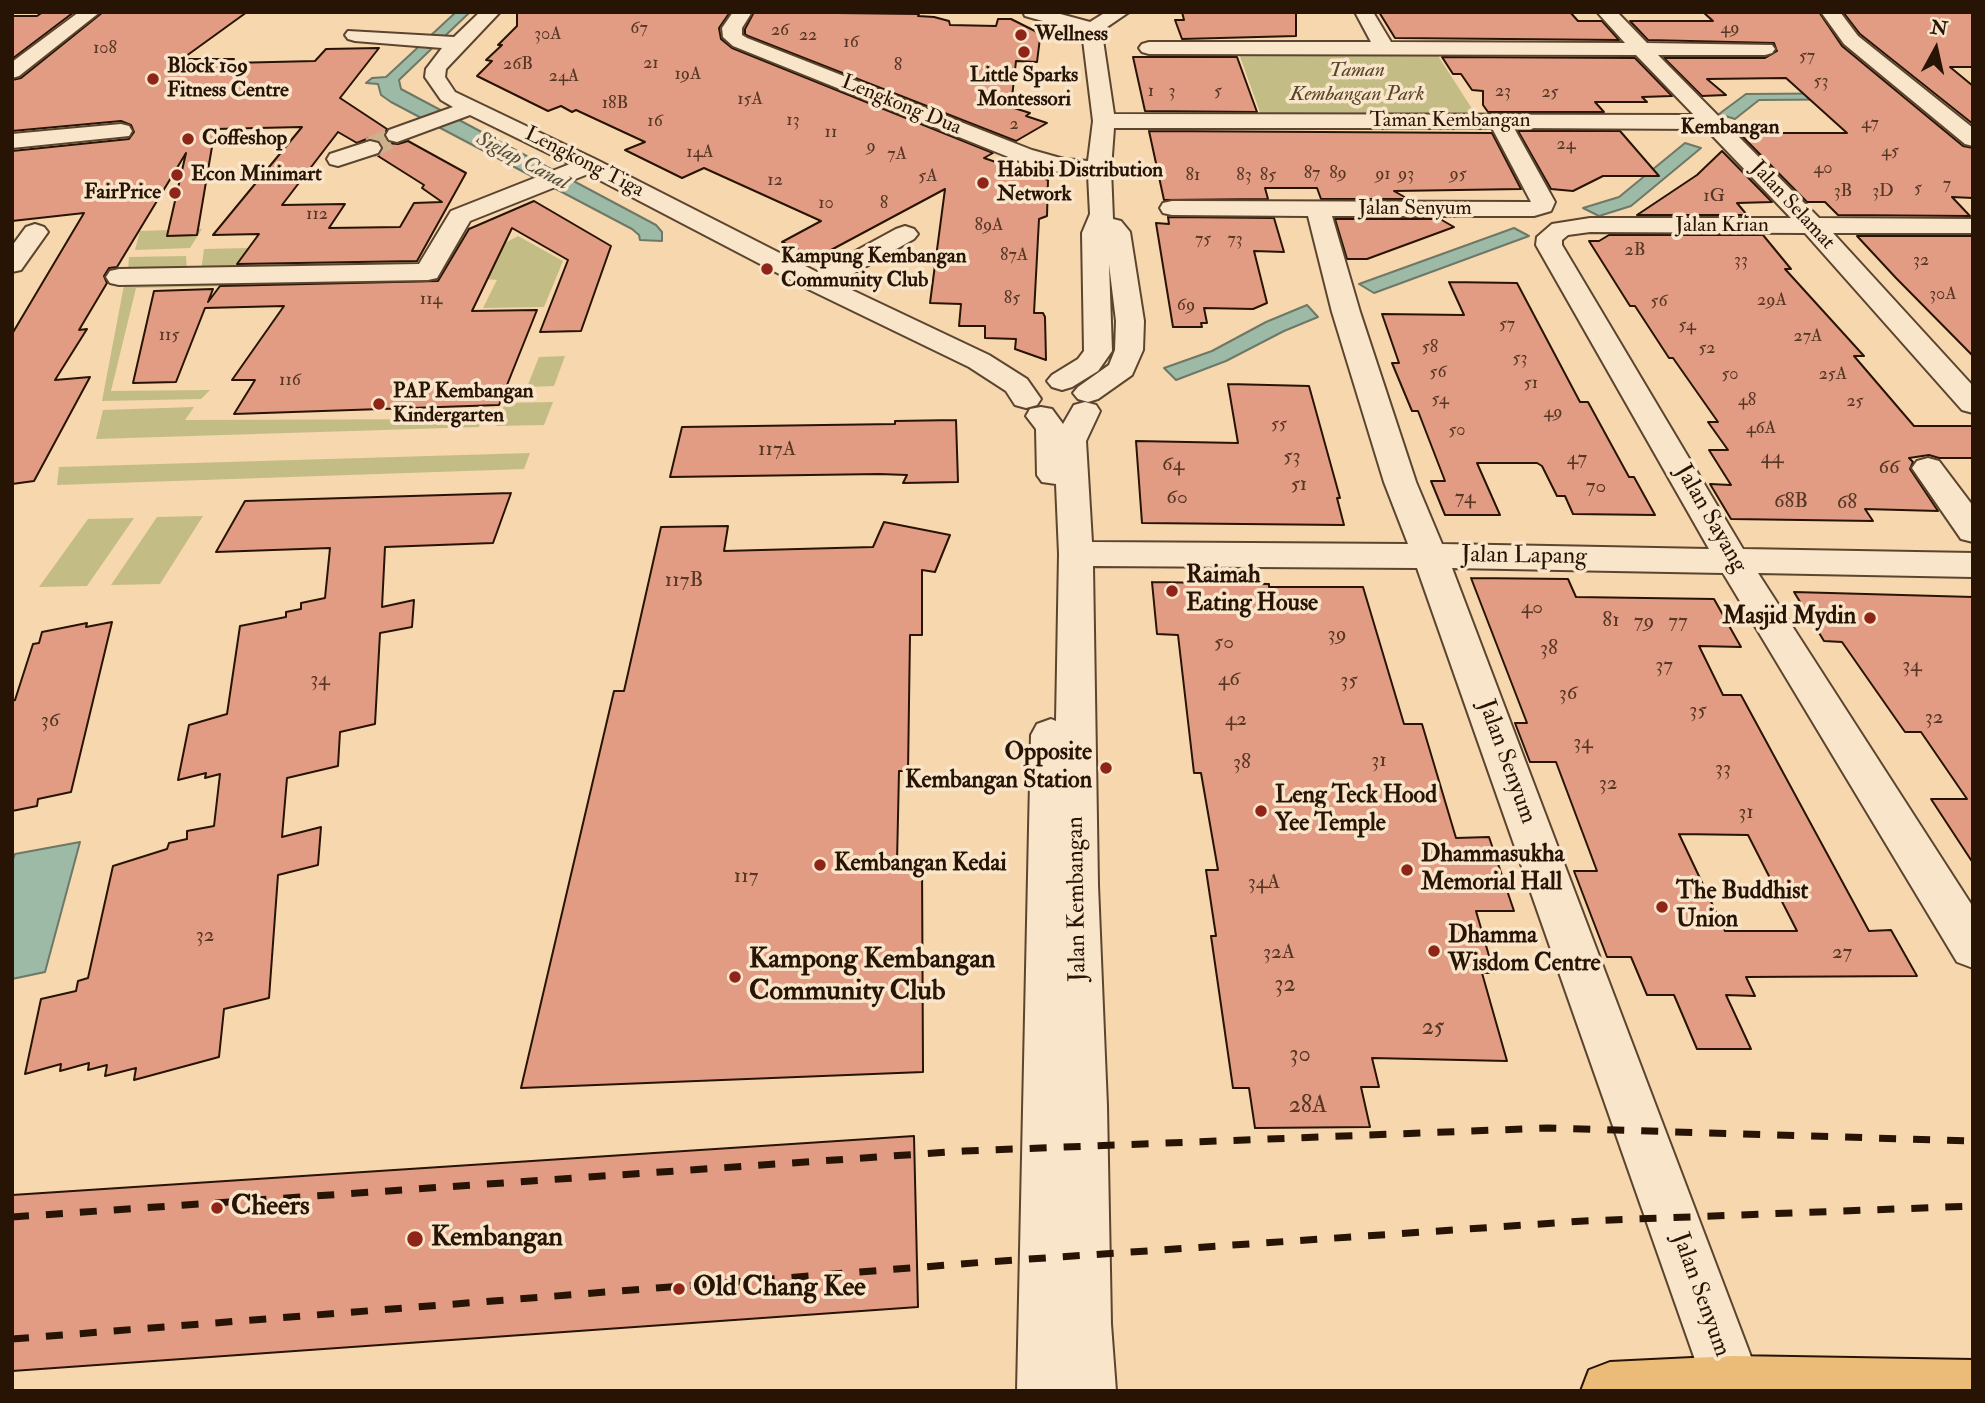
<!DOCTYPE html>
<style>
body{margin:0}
#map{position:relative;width:1985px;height:1403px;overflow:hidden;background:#f6d7ae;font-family:"IM FELL Double Pica",serif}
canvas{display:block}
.frame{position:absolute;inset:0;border:14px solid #281405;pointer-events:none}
.north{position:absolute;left:1901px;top:14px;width:70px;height:70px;-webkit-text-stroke:5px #f9e5ca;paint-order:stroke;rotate:8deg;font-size:19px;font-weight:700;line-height:28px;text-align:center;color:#281405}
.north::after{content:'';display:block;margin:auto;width:24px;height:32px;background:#281405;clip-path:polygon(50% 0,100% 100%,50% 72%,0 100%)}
</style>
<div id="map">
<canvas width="1985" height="1403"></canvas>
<div class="frame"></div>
<div class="north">N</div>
</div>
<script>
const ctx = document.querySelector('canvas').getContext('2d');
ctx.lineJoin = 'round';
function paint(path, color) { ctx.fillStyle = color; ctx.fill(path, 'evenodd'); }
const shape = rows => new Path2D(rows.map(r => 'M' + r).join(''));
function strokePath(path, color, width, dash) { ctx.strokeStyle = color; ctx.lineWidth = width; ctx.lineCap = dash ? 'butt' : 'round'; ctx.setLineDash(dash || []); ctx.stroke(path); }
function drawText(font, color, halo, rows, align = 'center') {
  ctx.font = font + ' "IM FELL Double Pica",serif'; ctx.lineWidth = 7; ctx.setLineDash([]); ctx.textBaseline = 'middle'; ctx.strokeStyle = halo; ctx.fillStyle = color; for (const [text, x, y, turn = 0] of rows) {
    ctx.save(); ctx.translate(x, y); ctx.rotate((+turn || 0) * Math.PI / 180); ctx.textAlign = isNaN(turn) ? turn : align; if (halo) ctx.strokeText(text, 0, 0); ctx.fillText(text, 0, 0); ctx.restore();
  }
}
paint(shape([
 [1238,51,1435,51,1476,115,1261,115],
 [202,229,190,248,135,250,140,231],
 [518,236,563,261,544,307,483,308,497,280,486,279,503,244],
 [423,244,410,268,201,271,204,249],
 [186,256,187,271,128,272,129,257],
 [372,276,367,283,136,288,111,391,210,390,201,399,102,401,125,280],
 [565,356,554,386,527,387,539,357],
 [553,402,544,425,496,426,505,403],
 [194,407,185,420,481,419,479,427,96,439,103,410],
 [530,453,524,469,57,485,59,467],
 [203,516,160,584,111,585,157,517],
 [134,518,87,586,39,587,88,519]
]), '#c4bc85');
const water = shape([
 [456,12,470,12,399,80,401,89,656,225,662,232,662,241,640,240,639,235,632,229,391,102,381,95,378,84,366,83,372,78,386,77,456,12],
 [1885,93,1892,99,1759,100,1735,119,1719,114,1746,94,1885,93],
 [1685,143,1701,148,1631,206,1599,216,1583,208,1619,197,1685,143],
 [1514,228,1529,236,1374,293,1359,284,1514,228],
 [1307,305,1318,317,1284,331,1226,361,1176,380,1164,368,1212,351,1266,322,1307,305],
 [80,842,45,972,12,979,12,862,15,854,80,842]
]);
paint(water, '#9dbaa7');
strokePath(water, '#6e7866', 2);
const building = shape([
 [43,12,74,12,12,59,12,16,37,16,43,12],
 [103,12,247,12,182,59,234,59,230,63,315,61,326,49,379,48,340,98,387,129,384,136,388,143,398,144,408,141,466,173,417,261,237,264,259,234,213,235,302,127,215,129,197,235,167,236,186,153,117,267,109,268,104,276,107,283,79,330,87,329,55,380,90,377,34,481,12,484,12,334,84,213,12,221,12,151,129,139,134,132,131,125,121,121,12,131,12,80,21,78,103,12],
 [338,132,357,143,369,138,379,140,383,149,378,156,424,185,422,188,442,202,414,203,400,227,329,228,345,204,282,205,338,132],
 [517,12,730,12,719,28,721,39,732,48,993,153,984,158,1048,180,1047,216,1039,219,1034,313,1043,313,1045,317,1046,360,1015,349,1016,339,985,338,985,326,959,326,961,304,930,303,945,189,816,258,782,242,821,221,704,168,682,178,625,150,645,142,576,110,572,112,561,106,548,111,477,76,492,61,486,60,502,45,498,45,517,26,517,12],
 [754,12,919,14,918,16,934,17,949,21,950,25,996,26,998,19,1011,19,1035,31,1040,38,1037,62,1016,61,1011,107,1030,113,1026,116,1047,123,1016,141,748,36,745,34,745,29,754,12],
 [1182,12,1296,12,1296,36,1182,39,1175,20,1184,20,1182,12],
 [1379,12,1570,12,1578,21,1602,21,1619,40,1395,38,1379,12],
 [1703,12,1819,12,1842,46,1963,146,1973,148,1973,198,1952,197,1970,216,1838,215,1825,202,1807,202,1741,135,1755,122,1767,133,1847,133,1786,78,1707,79,1726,95,1702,96,1664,58,1765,58,1777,51,1774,43,1648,40,1630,21,1713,21,1703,12],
 [1843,12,1973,12,1973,67,1950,67,1973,86,1973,124,1860,34,1843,12],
 [1133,57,1237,57,1257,112,1145,111,1133,57],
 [1442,57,1635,58,1672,96,1642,97,1647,102,1595,102,1604,112,1488,112,1483,105,1483,91,1472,90,1461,74,1453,74,1442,57],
 [1149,131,1492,133,1521,189,1394,191,1408,199,1321,199,1317,188,1265,188,1268,199,1164,200,1149,131],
 [1518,131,1620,131,1659,176,1603,176,1573,191,1551,189,1518,131],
 [1722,151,1772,202,1737,203,1747,215,1637,215,1697,175,1722,151],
 [534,201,611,246,581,331,540,332,568,260,512,228,472,311,537,310,499,405,234,414,255,380,232,380,284,306,205,308,176,382,133,383,154,291,213,289,208,302,220,286,438,281,469,229,534,201],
 [1168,217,1274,218,1284,252,1254,251,1267,303,1253,309,1204,308,1207,323,1201,323,1202,327,1173,327,1156,223,1169,224,1168,217],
 [1335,219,1440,219,1454,227,1367,259,1347,259,1335,219],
 [1609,235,1763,235,1791,269,1785,269,1864,356,1854,356,1914,426,1973,426,1973,458,1939,458,1929,455,1909,458,1913,462,1910,469,1938,511,1865,509,1873,521,1731,519,1710,484,1731,485,1709,450,1728,450,1708,422,1718,422,1673,358,1669,358,1635,306,1630,306,1589,241,1599,241,1609,235],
 [1857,236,1973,236,1973,356,1896,278,1857,236],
 [1449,282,1517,283,1580,402,1588,402,1629,477,1634,477,1655,515,1573,514,1565,496,1557,496,1542,466,1537,463,1477,463,1500,515,1445,515,1431,481,1445,481,1418,411,1412,411,1392,363,1399,363,1382,314,1464,315,1449,282],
 [1228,384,1309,386,1340,498,1337,498,1344,525,1142,523,1136,441,1238,443,1228,384],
 [956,420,958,482,903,483,907,475,879,474,670,477,682,427,895,424,895,421,956,420],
 [511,493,493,543,385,547,382,607,414,600,412,627,380,633,375,724,340,732,338,766,287,778,282,837,321,827,318,865,278,875,269,998,224,1009,219,1057,134,1080,136,1068,105,1076,107,1065,88,1070,89,1063,60,1071,61,1064,25,1074,41,999,76,991,78,981,88,978,113,866,167,849,169,843,187,839,187,831,214,826,220,774,205,778,206,773,178,780,189,725,227,714,240,626,286,617,286,612,301,609,301,603,325,598,330,548,216,552,245,501,511,493],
 [884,522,950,535,935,572,922,570,922,635,910,635,908,771,899,771,897,862,922,861,923,1072,521,1088,614,691,624,691,661,527,728,526,724,551,873,547,884,522],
 [1471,578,1568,579,1576,597,1714,599,1741,647,1699,646,1723,695,1741,695,1869,931,1891,930,1917,976,1746,977,1755,996,1726,995,1751,1049,1697,1049,1674,995,1647,995,1631,957,1607,957,1574,871,1597,871,1556,762,1530,762,1515,723,1527,723,1471,578],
 [1679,834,1748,835,1797,931,1725,931,1679,834],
 [1152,582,1269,584,1269,587,1363,587,1404,724,1422,724,1456,838,1489,837,1514,911,1476,911,1494,973,1482,973,1507,1061,1372,1058,1379,1087,1361,1087,1370,1127,1255,1128,1249,1088,1233,1088,1211,936,1216,936,1206,870,1218,870,1201,773,1194,773,1178,635,1157,634,1152,582],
 [1794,592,1973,597,1973,863,1931,799,1967,799,1921,732,1905,732,1842,642,1824,641,1794,592],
 [112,622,71,792,38,799,37,806,12,811,12,701,15,700,33,644,39,643,42,632,87,623,86,627,112,622],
 [914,1136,918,1307,12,1371,12,1195,914,1136]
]);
paint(building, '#e29c83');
strokePath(building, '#281405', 2);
strokePath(shape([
 [370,148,397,135]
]), '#cdb08c', 21, [21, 10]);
const minor = shape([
 [79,12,100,12,19,76,12,78,12,62,79,12],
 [480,12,500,12,446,69,445,77,455,92,597,160,817,272,896,229,905,226,914,229,918,234,914,239,837,283,989,355,1027,379,1041,399,1037,405,1026,408,1015,405,1006,391,969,367,808,289,588,174,470,221,437,278,428,280,119,285,110,283,106,277,110,271,119,269,419,264,451,211,570,164,470,115,397,142,389,140,386,135,389,130,453,107,441,100,425,77,426,69,442,48,355,41,348,39,345,35,348,31,454,37,480,12],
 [733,12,752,12,742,28,742,35,747,38,1032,150,1064,159,1088,161,1093,121,1083,40,1085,33,1025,16,1023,12,1053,12,1090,22,1106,12,1129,12,1107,27,1103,40,1114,114,1694,115,1636,55,1149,54,1142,52,1139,48,1142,44,1149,42,1371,42,1355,12,1373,12,1391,42,1625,43,1597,12,1617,12,1647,43,1772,45,1775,49,1772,53,1765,55,1658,55,1819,218,1973,219,1973,233,1833,233,1973,386,1973,413,1962,410,1805,233,1590,232,1568,235,1562,240,1562,245,1743,549,1973,553,1973,577,1758,573,1973,907,1973,968,1957,962,1723,573,1452,568,1764,1391,1706,1391,1417,568,1093,566,1098,885,1107,1106,1111,1324,1116,1391,1017,1391,1031,735,1037,724,1051,719,1056,721,1059,554,1056,484,1042,482,1037,475,1036,429,1026,416,1030,409,1041,407,1052,409,1063,424,1074,405,1085,402,1096,405,1100,411,1086,441,1092,542,1408,544,1384,482,1332,312,1308,216,1172,215,1163,213,1160,208,1163,203,1172,201,1531,202,1492,128,1114,128,1111,169,1113,219,1121,221,1130,232,1144,321,1143,350,1132,375,1098,399,1088,402,1078,399,1073,393,1078,387,1109,365,1115,350,1116,321,1109,264,1112,351,1098,371,1072,387,1062,390,1052,387,1047,381,1052,375,1078,359,1084,351,1082,233,1090,214,1088,175,1063,173,1016,160,733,46,723,37,722,28,733,12],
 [1514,128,1706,129,1791,218,1590,218,1552,224,1537,237,1536,245,1709,549,1442,544,1416,482,1360,312,1332,216,1534,216,1551,211,1555,202,1514,128],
 [1821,12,1840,12,1858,36,1973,128,1973,146,1965,144,1844,44,1821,12],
 [121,124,129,126,132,131,129,136,12,148,12,134,121,124],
 [370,141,378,143,381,148,378,153,338,166,330,164,327,159,330,154,370,141],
 [35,224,44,227,48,232,21,270,12,272,12,246,26,227,35,224],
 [1928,458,1939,461,1973,506,1973,542,1961,539,1912,468,1917,461,1928,458]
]);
const major = shape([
 [1733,1356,1973,1360,1973,1391,1581,1391,1589,1370,1610,1362,1733,1356]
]);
strokePath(minor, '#5c452f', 4);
strokePath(major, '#281405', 4);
paint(minor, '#f9e5ca');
paint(major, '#ebbc77');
strokePath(shape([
 [12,1217,964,1151,1548,1128,1973,1141],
 [12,1339,986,1262,1584,1221,1973,1206]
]), '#281405', 7, [17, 17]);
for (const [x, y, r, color] of [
 [1021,35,7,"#8f2418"],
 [1024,52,7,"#8f2418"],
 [153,79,7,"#8f2418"],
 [188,139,7,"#8f2418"],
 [177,175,7,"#8f2418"],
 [983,183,7,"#8f2418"],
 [175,193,7,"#8f2418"],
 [767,269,7,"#8f2418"],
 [379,404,7,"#8f2418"],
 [1172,591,7,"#8f2418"],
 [1870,618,7,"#8f2418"],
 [1106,768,7,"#8f2418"],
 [1261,811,7,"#8f2418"],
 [820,865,7,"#8f2418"],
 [1407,870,7,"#8f2418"],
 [1662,907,7,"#8f2418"],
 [1434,951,7,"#8f2418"],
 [735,977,7,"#8f2418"],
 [217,1208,7,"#8f2418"],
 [415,1239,9,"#8f2418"],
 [679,1289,7,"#8f2418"]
]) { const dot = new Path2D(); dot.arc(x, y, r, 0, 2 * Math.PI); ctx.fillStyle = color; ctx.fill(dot); strokePath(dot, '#f9e5ca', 2.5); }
drawText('18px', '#563624', null, [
 ["67",639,29],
 ["49",1730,29],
 ["26",780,31],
 ["30A",548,35],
 ["22",808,36],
 ["16",851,43],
 ["108",105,49],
 ["57",1807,57],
 ["21",651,64],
 ["26B",518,65],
 ["8",898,66],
 ["19A",688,75],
 ["24A",564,77],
 ["53",1821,82],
 ["1",1151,92],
 ["3",1172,92],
 ["5",1218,92],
 ["23",1503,92],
 ["25",1550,93],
 ["15A",750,100],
 ["18B",615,104],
 ["13",793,121],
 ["16",655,122],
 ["47",1870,124],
 ["2",1014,125],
 ["11",831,133],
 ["24",1566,145],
 ["9",871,147],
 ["45",1890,152],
 ["14A",700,153],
 ["7A",897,155],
 ["40",1823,169],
 ["87",1312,174],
 ["89",1338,174],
 ["91",1383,175],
 ["93",1406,175],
 ["95",1458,175],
 ["81",1193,176],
 ["83",1244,176],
 ["85",1268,176],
 ["5A",928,177],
 ["12",775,181],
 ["7",1947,185],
 ["5",1918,189],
 ["3B",1843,192],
 ["3D",1883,192],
 ["1G",1714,197],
 ["10",826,204],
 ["8",884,204],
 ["112",317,215],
 ["89A",989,226],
 ["75",1203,240],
 ["73",1235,240],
 ["2B",1635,251],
 ["87A",1014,256],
 ["33",1741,261],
 ["32",1921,261],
 ["30A",1943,295],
 ["85",1012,299],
 ["114",431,300],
 ["29A",1772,301],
 ["56",1659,302],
 ["69",1186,306],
 ["57",1507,325],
 ["54",1687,326],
 ["115",169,336],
 ["27A",1808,337],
 ["58",1430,348],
 ["52",1707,349],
 ["53",1520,359],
 ["56",1438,373],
 ["50",1730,375],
 ["25A",1833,375],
 ["116",290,381],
 ["51",1531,384],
 ["54",1440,400],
 ["48",1747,401],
 ["25",1855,402],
 ["49",1553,413],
 ["55",1279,425],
 ["46A",1761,429],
 ["50",1457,431]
]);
drawText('bold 21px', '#281405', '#f9e5ca', [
 ["Wellness",1035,35],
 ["Block 109",167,67],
 ["Fitness Centre",167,91],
 ["Little Sparks",1024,76,"center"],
 ["Montessori",1024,100,"center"],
 ["Coffeshop",202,139],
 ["Habibi Distribution",997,171],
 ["Network",997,195],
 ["Econ Minimart",191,175],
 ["FairPrice",161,193,"right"],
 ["Kampung Kembangan",781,257],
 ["Community Club",781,281],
 ["PAP Kembangan",393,392],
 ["Kindergarten",393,416]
], 'left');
drawText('italic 21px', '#57462b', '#f9e5ca', [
 ["Taman",1357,71],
 ["Kembangan Park",1357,95]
]);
drawText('21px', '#281405', '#f9e5ca', [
 ["Lengkong Dua",901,106,22],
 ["Taman Kembangan",1450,121],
 ["Lengkong Tiga",584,163,27],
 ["Jalan Selamat",1792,206,47],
 ["Jalan Senyum",1415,209],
 ["Jalan Krian",1722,226]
]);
drawText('bold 21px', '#281405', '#f9e5ca', [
 ["Kembangan",1730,128]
]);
drawText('italic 21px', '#514e3e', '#f9e5ca', [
 ["Siglap Canal",522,162,28]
]);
drawText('21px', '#563624', null, [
 ["117A",777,450],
 ["53",1292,457],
 ["44",1772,458],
 ["47",1577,459],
 ["64",1173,465],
 ["66",1889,468],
 ["51",1299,485],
 ["70",1596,487],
 ["60",1177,498],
 ["74",1465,498],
 ["68B",1791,502],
 ["68",1847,503],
 ["117B",684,581],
 ["40",1532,608],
 ["81",1611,621],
 ["79",1644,622],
 ["77",1678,622],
 ["39",1337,635],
 ["50",1224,643],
 ["38",1549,649],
 ["37",1664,666],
 ["34",1912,666],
 ["34",320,680],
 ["46",1229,680],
 ["35",1349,681],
 ["36",1568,694],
 ["35",1698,711],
 ["32",1934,718],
 ["42",1236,720],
 ["36",50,721],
 ["34",1583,743],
 ["31",1379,761],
 ["38",1242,763],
 ["33",1723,769],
 ["32",1608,784],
 ["31",1746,813],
 ["117",746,877],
 ["34A",1264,883],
 ["32",205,936],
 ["32A",1279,953],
 ["27",1842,953]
]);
drawText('24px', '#281405', '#f9e5ca', [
 ["Jalan Sayang",1710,519,60],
 ["Jalan Lapang",1524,557,1],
 ["Jalan Senyum",1506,762,70],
 ["Jalan Kembangan",1078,899,-91],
 ["Jalan Senyum",1700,1295,70]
]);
drawText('bold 24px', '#281405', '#f9e5ca', [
 ["Raimah",1186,577],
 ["Eating House",1186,605],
 ["Masjid Mydin",1856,618,"right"],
 ["Opposite",1092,754,"right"],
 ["Kembangan Station",1092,782,"right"],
 ["Leng Teck Hood",1275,797],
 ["Yee Temple",1275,825],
 ["Dhammasukha",1421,856],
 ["Memorial Hall",1421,884],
 ["Kembangan Kedai",834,865],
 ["The Buddhist",1676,893],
 ["Union",1676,921],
 ["Dhamma",1448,937],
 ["Wisdom Centre",1448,965]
], 'left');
drawText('24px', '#563624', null, [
 ["32",1285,986],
 ["25",1433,1029],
 ["30",1300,1056],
 ["28A",1308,1107]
]);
drawText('bold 28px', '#281405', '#f9e5ca', [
 ["Kampong Kembangan",749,961],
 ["Community Club",749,993],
 ["Cheers",231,1208],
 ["Kembangan",431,1239],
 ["Old Chang Kee",693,1289]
], 'left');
</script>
